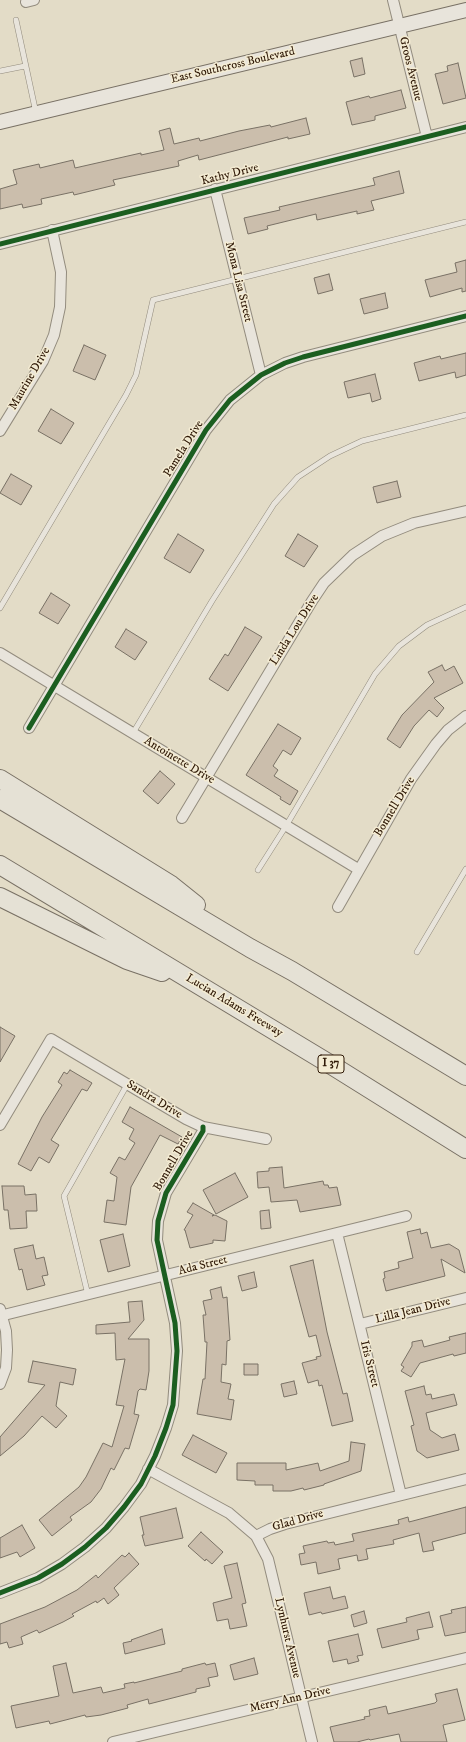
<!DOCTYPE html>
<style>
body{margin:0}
canvas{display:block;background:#e3dcc7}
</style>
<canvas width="466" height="1742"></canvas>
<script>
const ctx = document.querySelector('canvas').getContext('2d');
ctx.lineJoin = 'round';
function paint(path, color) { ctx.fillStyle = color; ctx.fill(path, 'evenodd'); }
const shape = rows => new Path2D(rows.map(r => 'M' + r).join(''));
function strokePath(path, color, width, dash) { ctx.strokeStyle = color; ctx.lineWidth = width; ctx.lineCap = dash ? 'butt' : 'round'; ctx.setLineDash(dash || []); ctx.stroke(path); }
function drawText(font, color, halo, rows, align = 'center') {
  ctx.font = font + ' "IM FELL DW Pica",serif'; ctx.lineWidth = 3; ctx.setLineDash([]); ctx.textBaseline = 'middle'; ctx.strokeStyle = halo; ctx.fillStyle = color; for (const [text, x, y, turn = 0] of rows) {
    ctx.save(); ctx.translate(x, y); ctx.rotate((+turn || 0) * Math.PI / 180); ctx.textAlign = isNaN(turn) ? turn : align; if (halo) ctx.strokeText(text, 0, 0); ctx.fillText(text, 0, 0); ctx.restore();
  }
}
const building = shape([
 [362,58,365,74,354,77,350,61,362,58],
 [458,63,466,98,443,104,435,74,448,71,447,66,458,63],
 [401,90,406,108,375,116,375,120,352,125,346,102,369,96,370,98,401,90],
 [306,118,310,134,288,139,288,137,199,160,198,155,178,161,179,166,113,180,115,185,74,195,73,192,41,199,42,204,23,208,22,204,0,209,0,189,17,184,13,170,39,164,40,168,73,160,75,168,141,153,141,155,164,150,159,131,170,128,174,144,199,138,200,141,239,131,270,125,271,127,306,118],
 [399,171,404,193,371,201,374,210,357,214,357,211,317,220,316,214,267,226,268,229,248,234,244,218,280,210,279,207,375,185,373,178,399,171],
 [466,260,466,291,462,292,462,288,430,297,425,280,457,272,455,263,466,260],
 [329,274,333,290,318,294,314,278,329,274],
 [385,293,388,308,364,314,360,299,385,293],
 [84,345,106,355,95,380,73,371,84,345],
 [466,353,466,375,456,378,455,372,419,381,414,363,440,356,441,359,466,353],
 [375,374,381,399,372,402,370,393,348,398,344,382,375,374],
 [51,409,74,423,61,444,38,431,51,409],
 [11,474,32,486,21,505,0,493,11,474],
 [397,481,401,497,377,503,373,487,397,481],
 [178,534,204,550,190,573,164,558,178,534],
 [298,534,318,546,304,567,285,556,298,534],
 [51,593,70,605,58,624,39,613,51,593],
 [245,627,262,637,228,691,209,679,225,654,228,656,245,627],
 [126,629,147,642,135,660,115,647,126,629],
 [442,665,445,671,454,666,463,683,434,698,444,708,437,717,429,710,414,726,400,748,387,739,402,715,434,682,428,672,442,665],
 [278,724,301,738,291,755,283,750,273,766,278,770,274,776,298,791,290,805,280,799,281,797,246,775,278,724],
 [160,771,175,784,158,804,143,791,160,771],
 [0,1027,15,1036,0,1062,0,1027],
 [70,1070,92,1083,87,1091,82,1089,51,1140,59,1145,49,1163,39,1157,31,1171,18,1164,42,1117,62,1085,58,1082,64,1072,67,1074,70,1070],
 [130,1107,182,1137,178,1144,160,1135,131,1187,126,1225,104,1222,107,1200,114,1201,117,1177,110,1173,119,1157,125,1160,135,1143,129,1139,134,1129,122,1122,130,1107],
 [282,1167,284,1188,323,1181,324,1185,328,1185,329,1188,337,1187,341,1205,300,1212,297,1200,271,1202,269,1187,258,1188,257,1172,269,1171,269,1168,282,1167],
 [235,1173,248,1197,216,1214,203,1190,235,1173],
 [2,1186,24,1186,25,1195,36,1194,37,1211,26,1211,27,1228,10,1229,8,1210,4,1210,2,1186],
 [193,1203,214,1215,212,1216,215,1215,227,1221,225,1241,213,1240,213,1243,190,1248,185,1230,184,1230,193,1215,187,1212,193,1203],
 [269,1210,271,1228,261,1229,260,1211,269,1210],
 [420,1229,421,1234,427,1232,431,1248,449,1244,459,1250,465,1273,441,1259,445,1276,386,1291,383,1279,385,1278,384,1272,399,1268,398,1262,413,1258,407,1232,420,1229],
 [123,1234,130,1266,108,1272,100,1240,123,1234],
 [33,1245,36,1259,44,1257,48,1275,42,1276,45,1285,27,1290,22,1269,19,1270,14,1249,33,1245],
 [313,1260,327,1332,343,1394,347,1393,353,1421,332,1426,322,1385,319,1386,318,1380,308,1383,302,1363,317,1359,316,1357,321,1356,316,1335,309,1337,290,1266,313,1260],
 [254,1272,257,1287,242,1291,238,1276,254,1272],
 [221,1287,223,1298,227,1297,230,1340,227,1341,226,1365,222,1364,221,1382,231,1384,228,1399,234,1400,231,1420,197,1414,203,1379,205,1379,207,1342,205,1342,203,1315,206,1315,203,1301,212,1299,210,1290,221,1287],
 [142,1301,144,1320,128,1339,149,1339,149,1371,146,1390,140,1389,138,1391,134,1414,139,1415,129,1449,125,1448,114,1470,111,1468,101,1489,91,1502,70,1517,72,1520,52,1536,39,1520,79,1487,86,1477,103,1443,112,1447,124,1406,116,1405,125,1359,116,1360,115,1333,96,1334,96,1325,130,1322,128,1302,142,1301],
 [466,1333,466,1353,454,1356,453,1354,420,1363,411,1377,401,1371,404,1367,401,1365,412,1346,412,1342,422,1340,424,1347,450,1340,449,1337,466,1333],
 [33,1361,76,1369,73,1385,60,1382,56,1406,67,1416,56,1428,42,1416,24,1436,0,1456,0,1437,45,1385,28,1382,33,1361],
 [244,1364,258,1364,258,1375,244,1375,244,1364],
 [294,1381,297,1394,284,1397,281,1384,294,1381],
 [424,1386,426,1395,431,1394,432,1399,454,1394,457,1405,426,1413,430,1430,442,1438,455,1434,459,1450,427,1458,417,1451,411,1426,414,1425,405,1391,424,1386],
 [193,1435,227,1453,216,1473,182,1455,193,1435],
 [351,1442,365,1444,361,1471,324,1484,324,1485,304,1490,303,1488,291,1491,273,1491,273,1485,255,1485,255,1481,237,1480,237,1463,286,1463,286,1470,318,1463,320,1471,349,1461,351,1442],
 [466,1507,466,1533,432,1542,434,1550,423,1552,419,1533,393,1540,394,1544,366,1549,368,1559,358,1561,357,1555,338,1559,340,1569,318,1574,316,1562,301,1565,299,1554,305,1553,303,1546,327,1541,328,1543,334,1542,335,1545,354,1541,352,1534,399,1524,398,1520,408,1517,409,1522,466,1507],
 [176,1508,183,1538,145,1546,142,1535,144,1535,140,1517,176,1508],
 [22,1525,35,1548,20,1557,17,1552,0,1558,0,1538,22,1525],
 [201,1532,223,1552,212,1564,206,1559,205,1561,188,1546,201,1532],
 [129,1553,139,1564,114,1588,119,1595,108,1604,104,1598,97,1603,96,1601,72,1614,74,1616,63,1622,39,1633,37,1630,21,1637,23,1644,9,1648,7,1642,0,1644,0,1624,45,1607,77,1590,96,1575,98,1578,122,1555,125,1557,129,1553],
 [237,1563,246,1603,242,1604,247,1626,230,1629,228,1619,217,1621,213,1603,232,1598,224,1566,237,1563],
 [330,1587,333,1599,345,1596,348,1608,322,1614,321,1612,309,1615,304,1593,330,1587],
 [466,1607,466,1632,445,1636,440,1616,452,1613,451,1610,466,1607],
 [364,1611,367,1623,354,1627,351,1615,364,1611],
 [429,1612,433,1627,417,1630,419,1639,382,1648,377,1629,407,1622,406,1618,429,1612],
 [162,1629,165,1644,125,1654,123,1643,132,1641,131,1640,162,1629],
 [358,1634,363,1655,357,1656,359,1661,348,1664,347,1659,333,1662,328,1641,358,1634],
 [254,1658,258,1674,234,1680,230,1665,254,1658],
 [66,1663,73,1693,101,1687,103,1693,125,1688,124,1684,134,1682,134,1683,182,1671,182,1669,205,1663,206,1665,215,1663,218,1676,208,1678,210,1686,196,1689,196,1692,149,1704,148,1699,127,1705,128,1708,101,1715,86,1717,85,1715,50,1724,49,1721,16,1728,11,1706,59,1696,53,1666,66,1663],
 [457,1689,465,1720,443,1725,447,1742,401,1742,399,1734,370,1740,369,1739,357,1742,334,1742,330,1727,365,1719,364,1717,370,1716,369,1710,386,1706,388,1714,435,1703,437,1701,435,1694,457,1689]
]);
paint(building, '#cbbeac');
strokePath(building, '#797165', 1);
const service = shape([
 [16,20,36,113],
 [0,71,25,66],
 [0,608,126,395,136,375,153,300,466,222],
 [133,733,212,601,274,504,298,477,330,456,362,441,466,415],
 [258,870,286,826,375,674,399,646,427,625,466,607],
 [417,952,466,869],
 [88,1295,64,1196,128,1083]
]);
const minor = shape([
 [393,0,427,137],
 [26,2,34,0],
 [215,189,261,375],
 [0,244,466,127],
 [0,431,43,361,54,335,60,307,61,272,52,230],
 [0,653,358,869],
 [29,728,206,430,230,400,261,375,285,363,303,357,466,316],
 [182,818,312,601,324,583,353,555,382,536,414,523,466,511],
 [338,907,411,779,436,744,448,730,466,716],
 [0,1125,51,1039,186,1119,203,1127,266,1139],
 [337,1233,401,1495],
 [0,1309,6,1331,7,1350,6,1368,0,1384],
 [0,1316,406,1216],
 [360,1324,466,1298],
 [148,1469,229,1513,256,1536,268,1559,312,1742],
 [256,1536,270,1529,285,1524,466,1479],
 [0,1593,38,1578,62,1564,85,1547,106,1528,124,1507,141,1484,155,1456,166,1428,173,1405,177,1351,175,1323,157,1240,158,1221,166,1193,203,1131,203,1127],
 [113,1742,466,1658]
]);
const secondary = shape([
 [0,122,466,10]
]);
const motorway = shape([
 [0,779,171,885,196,905],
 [0,799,250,948,292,971,466,1076],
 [0,865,333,1066,466,1149],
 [0,897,127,960,162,972]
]);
strokePath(service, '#938c7e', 6);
strokePath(minor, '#938c7e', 12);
strokePath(secondary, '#797165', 16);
strokePath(motorway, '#797165', 20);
strokePath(service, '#e8e4db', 5);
strokePath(minor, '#e8e4db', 10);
strokePath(secondary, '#e8e4db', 14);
strokePath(motorway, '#e5e1d5', 18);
strokePath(shape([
 [0,244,466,127],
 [29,728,206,430,230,400,261,375,285,363,303,357,466,316],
 [0,1593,38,1578,62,1564,85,1547,106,1528,124,1507,141,1484,155,1456,166,1428,173,1405,177,1351,175,1323,157,1240,158,1221,166,1193,203,1131,203,1127]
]), '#1b5e20', 5);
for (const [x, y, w] of [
 [331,1064,26]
]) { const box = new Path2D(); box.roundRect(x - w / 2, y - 9, w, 18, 3); ctx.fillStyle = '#f4ecd3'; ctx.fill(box); strokePath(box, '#2f1907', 1); }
drawText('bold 11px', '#2f1907', null, [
 ["I 37",331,1064]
]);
drawText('12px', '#2f1907', '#f4ecd3', [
 ["East Southcross Boulevard",233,66,-13],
 ["Groos Avenue",410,69,76],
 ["Kathy Drive",230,175,-14],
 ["Mona Lisa Street",238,282,76],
 ["Maurine Drive",30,379,-60],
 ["Pamela Drive",184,449,-58],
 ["Linda Lou Drive",295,630,-58],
 ["Antoinette Drive",179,761,31],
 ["Bonnell Drive",395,807,-59],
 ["Lucian Adams Freeway",234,1006,31],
 ["Sandra Drive",154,1100,31],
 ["Bonnell Drive",174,1161,-60],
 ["Ada Street",203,1266,-14],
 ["Lilla Jean Drive",413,1311,-14],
 ["Iris Street",369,1364,76],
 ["Glad Drive",298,1521,-16],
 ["Lynhurst Avenue",287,1638,77],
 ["Merry Ann Drive",290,1700,-13]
]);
</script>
